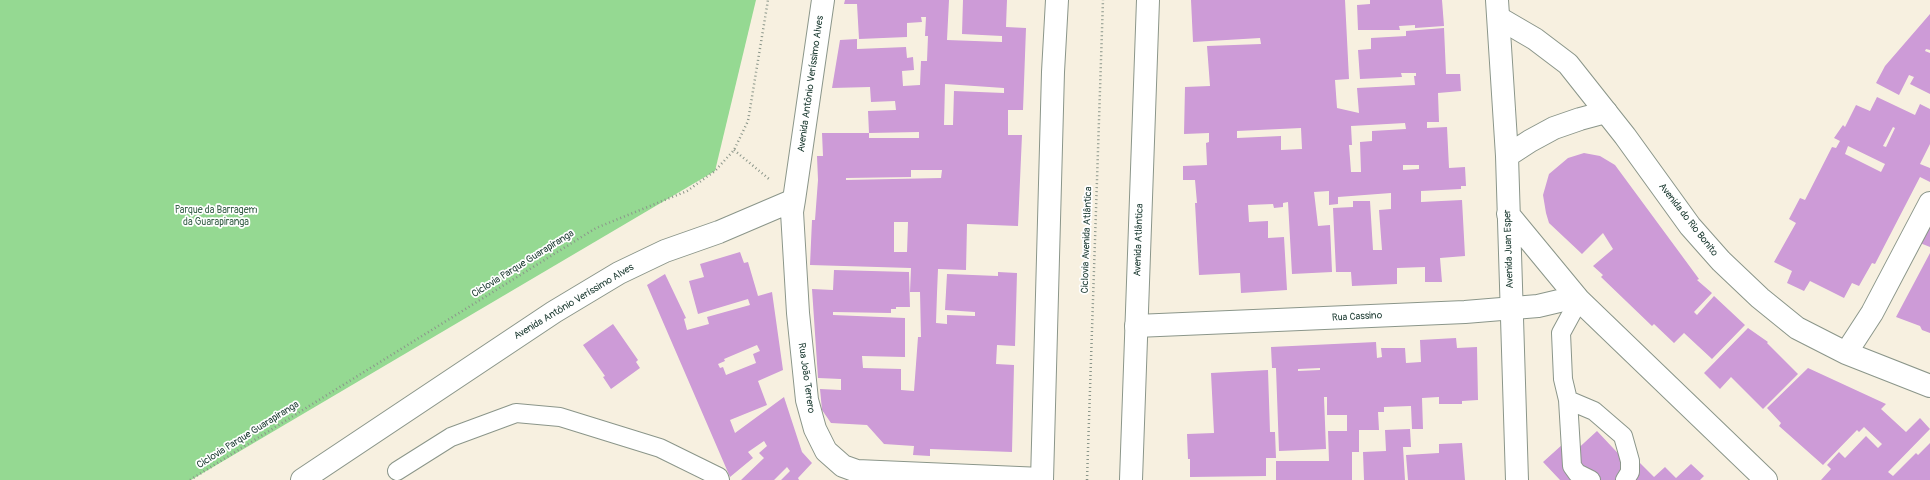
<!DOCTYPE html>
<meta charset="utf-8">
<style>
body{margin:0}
canvas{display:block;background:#f7f0e0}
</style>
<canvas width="1930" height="480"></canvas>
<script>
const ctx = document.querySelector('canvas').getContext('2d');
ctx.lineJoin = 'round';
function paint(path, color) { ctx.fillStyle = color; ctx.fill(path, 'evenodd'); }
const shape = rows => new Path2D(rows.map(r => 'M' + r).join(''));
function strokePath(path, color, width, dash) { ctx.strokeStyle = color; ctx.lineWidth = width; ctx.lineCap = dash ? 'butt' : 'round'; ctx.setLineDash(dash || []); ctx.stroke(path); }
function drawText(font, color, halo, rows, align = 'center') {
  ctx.font = font + ' Pangolin,sans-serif'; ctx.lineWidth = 3.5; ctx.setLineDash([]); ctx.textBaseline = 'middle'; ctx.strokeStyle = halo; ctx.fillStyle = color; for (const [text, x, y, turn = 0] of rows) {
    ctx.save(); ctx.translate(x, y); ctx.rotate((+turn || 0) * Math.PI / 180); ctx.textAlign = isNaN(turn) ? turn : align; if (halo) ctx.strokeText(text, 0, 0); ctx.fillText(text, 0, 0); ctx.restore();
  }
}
paint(shape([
 [0,0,756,0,715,171,191,480,0,480]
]), '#95d992');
paint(shape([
 [845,0,949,0,947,40,1002,42,1002,36,962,34,963,0,1007,0,1006,27,1026,28,1023,110,1008,110,1008,135,1022,135,1018,226,967,224,966,270,938,269,937,293,936,323,947,324,947,315,975,316,975,312,945,310,947,274,998,276,998,272,1017,273,1015,346,997,345,996,364,1014,365,1012,452,930,449,930,456,913,455,914,446,884,444,867,425,831,423,822,410,820,389,841,390,841,379,818,378,812,289,833,290,834,270,909,272,910,307,896,307,896,309,891,309,891,313,833,312,833,315,905,318,905,357,862,356,863,368,901,369,901,390,914,391,918,337,921,337,920,292,910,292,911,268,810,265,812,220,815,220,818,180,817,156,823,156,822,133,869,133,869,138,919,138,919,132,869,133,868,111,896,110,895,101,871,102,870,87,832,88,840,40,857,39,857,49,906,47,907,58,913,57,914,70,902,71,903,86,920,85,921,61,927,61,928,36,925,36,926,17,921,17,922,22,907,23,907,37,859,39,857,4,844,4],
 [945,84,1004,88,1004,93,954,91,953,125,944,125],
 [911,170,942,170,941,178,846,180,846,178,911,177],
 [894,222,908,222,907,252,894,252],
 [1191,0,1345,0,1349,79,1335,80,1337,108,1359,113,1357,88,1415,85,1414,76,1416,76,1416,73,1401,73,1402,77,1360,79,1358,50,1371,49,1371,38,1406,36,1406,31,1444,28,1446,74,1460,74,1461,91,1438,93,1439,122,1427,122,1427,128,1447,127,1449,168,1465,167,1466,186,1461,186,1461,189,1421,191,1421,202,1462,200,1465,256,1440,258,1442,282,1425,282,1425,267,1397,268,1397,284,1352,286,1351,272,1336,272,1333,208,1353,207,1353,201,1370,201,1373,250,1382,250,1379,210,1391,209,1391,193,1338,197,1338,204,1329,205,1329,191,1314,192,1318,226,1330,225,1332,272,1292,274,1288,202,1283,203,1283,207,1274,208,1273,204,1248,205,1249,222,1268,221,1268,238,1284,237,1287,290,1241,293,1240,273,1199,275,1195,203,1197,203,1195,180,1183,180,1183,166,1207,165,1206,143,1209,142,1209,133,1184,134,1185,87,1210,86,1207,46,1261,44,1260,38,1193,42],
 [1405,123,1406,129,1372,131,1372,141,1360,142,1361,172,1351,172,1349,145,1352,145,1351,126],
 [1301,128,1302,149,1281,150,1281,136,1237,138,1237,131],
 [1403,165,1419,165,1419,169,1403,170],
 [1370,0,1442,0,1444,26,1415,28,1415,25,1399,26,1400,30,1358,30,1357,5,1370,4],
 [1930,14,1930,50,1926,49,1925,51,1930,53,1930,94,1910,84,1914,77,1909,75,1899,95,1876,83,1885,66],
 [1877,97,1915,115,1920,104,1930,109,1930,144,1920,164,1930,168,1930,182,1920,177,1875,264,1872,263,1859,286,1852,283,1844,298,1810,281,1804,291,1787,283,1792,271,1774,262,1796,223,1789,219,1800,198,1805,200,1832,147,1836,148,1840,141,1834,138,1843,125,1845,127,1856,105,1870,111],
 [1893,127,1895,128,1886,147,1883,146],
 [1848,146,1885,164,1881,172,1845,154],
 [1584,153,1600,156,1615,165,1699,279,1697,280,1712,293,1694,312,1697,315,1714,296,1745,325,1712,359,1684,333,1674,343,1654,324,1652,326,1601,277,1603,275,1593,266,1613,249,1603,233,1582,254,1549,223,1546,213,1543,195,1549,174,1568,158],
 [1930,224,1930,247,1920,243],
 [740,252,744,263,748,262,758,296,772,292,783,370,758,381,767,405,730,420,735,433,784,397,802,452,812,463,798,478,799,480,781,480,790,471,787,467,774,480,741,480,764,458,759,453,767,446,764,441,748,452,753,458,730,477,647,285,665,274,686,318,684,319,687,330,709,324,707,317,750,305,748,299,698,314,689,281,704,277,700,264],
 [757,345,760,351,753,354,756,363,726,375,723,367,720,368,718,364,725,361,724,359],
 [1930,253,1930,333,1922,330,1920,326,1896,317],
 [613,324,638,360,636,362,640,368,611,389,603,377,605,376,583,345],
 [1748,328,1768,342,1767,343,1798,374,1763,409,1731,377,1720,389,1704,373],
 [1456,338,1457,348,1477,347,1478,400,1462,401,1462,404,1439,404,1439,397,1422,398,1423,429,1412,429,1411,406,1384,407,1384,412,1378,412,1379,430,1359,430,1359,452,1352,452,1352,480,1276,480,1276,461,1329,461,1328,431,1347,431,1347,415,1327,415,1327,397,1324,397,1326,449,1279,451,1276,368,1272,368,1271,347,1376,342,1377,358,1382,357,1381,348,1405,348,1406,363,1421,362,1420,340],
 [1320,368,1320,370,1298,371,1298,369],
 [1808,368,1886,404,1881,409,1906,432,1920,418,1930,429,1888,472,1893,476,1916,453,1918,455,1930,443,1930,480,1821,480,1831,469,1827,465,1839,452,1845,458,1866,436,1878,448,1882,444,1864,427,1859,432,1857,430,1823,465,1779,426,1781,423,1767,408],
 [1268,370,1270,432,1275,432,1276,458,1266,458,1266,476,1190,477,1190,459,1188,459,1187,434,1214,433,1211,373],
 [1410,429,1411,447,1403,447,1405,480,1364,480,1363,452,1386,451,1385,430],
 [1597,431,1629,465,1636,459,1654,477,1665,467,1676,478,1691,464,1704,476,1700,480,1560,480,1543,462,1563,444,1572,454],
 [1462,443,1465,480,1408,480,1406,455,1439,453,1439,444]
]), '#cd9bd7');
const lane = shape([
 [1579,300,1561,333,1563,379,1568,400,1572,466,1577,473,1591,480],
 [1568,400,1594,411,1623,436,1630,461,1630,472,1625,480],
 [397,471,451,437,516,413,560,417,660,448,719,477,720,480]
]);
const street = shape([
 [1499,18,1535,39,1568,64,1625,136,1690,226,1721,261,1760,298,1797,328,1846,353,1930,386],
 [794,200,792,212,798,313,807,400,815,429,826,451,843,466,857,471,1042,479],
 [1136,326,1465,312,1538,306,1576,297],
 [1846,353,1872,313,1930,203],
 [302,480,554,312,619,273,665,251,719,232,794,200,823,0]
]);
const secondary = shape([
 [1497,0,1507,156,1517,480],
 [1507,156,1530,141,1554,128,1580,119,1606,112],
 [1508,214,1579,300,1766,480]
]);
const primary = shape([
 [1042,480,1053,72,1057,0],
 [1131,480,1148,0]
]);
strokePath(lane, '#8b968a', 20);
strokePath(street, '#8b968a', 24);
strokePath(secondary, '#8b968a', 24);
strokePath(primary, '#8b968a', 24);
strokePath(shape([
 [734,150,769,179],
 [190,480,596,228,687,191,715,171,734,150,748,121,768,0],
 [1087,480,1103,0]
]), '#8b968a', 2.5, [1, 3]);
strokePath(lane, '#fff', 18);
strokePath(street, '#fff', 22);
strokePath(secondary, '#fff', 22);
strokePath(primary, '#fff', 22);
drawText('10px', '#1f3d34', '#fff', [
 ["Avenida Antônio Veríssimo Alves",811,84,-82],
 ["Avenida do Rio Bonito",1688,220,52],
 ["Ciclovia Avenida Atlântica",1087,240,-88],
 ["Avenida Atlântica",1139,240,-88],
 ["Avenida Juan Esper",1509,249,-92],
 ["Ciclovia Parque Guarapiranga",523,264,-32],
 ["Avenida Antônio Veríssimo Alves",574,302,-31],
 ["Rua Cassino",1357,317,-3],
 ["Rua João Terrero",806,378,82],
 ["Ciclovia Parque Guarapiranga",248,435,-32]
]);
drawText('10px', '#3c644c', '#fff', [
 ["Parque da Barragem",216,210],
 ["da Guarapiranga",216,222]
]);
</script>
